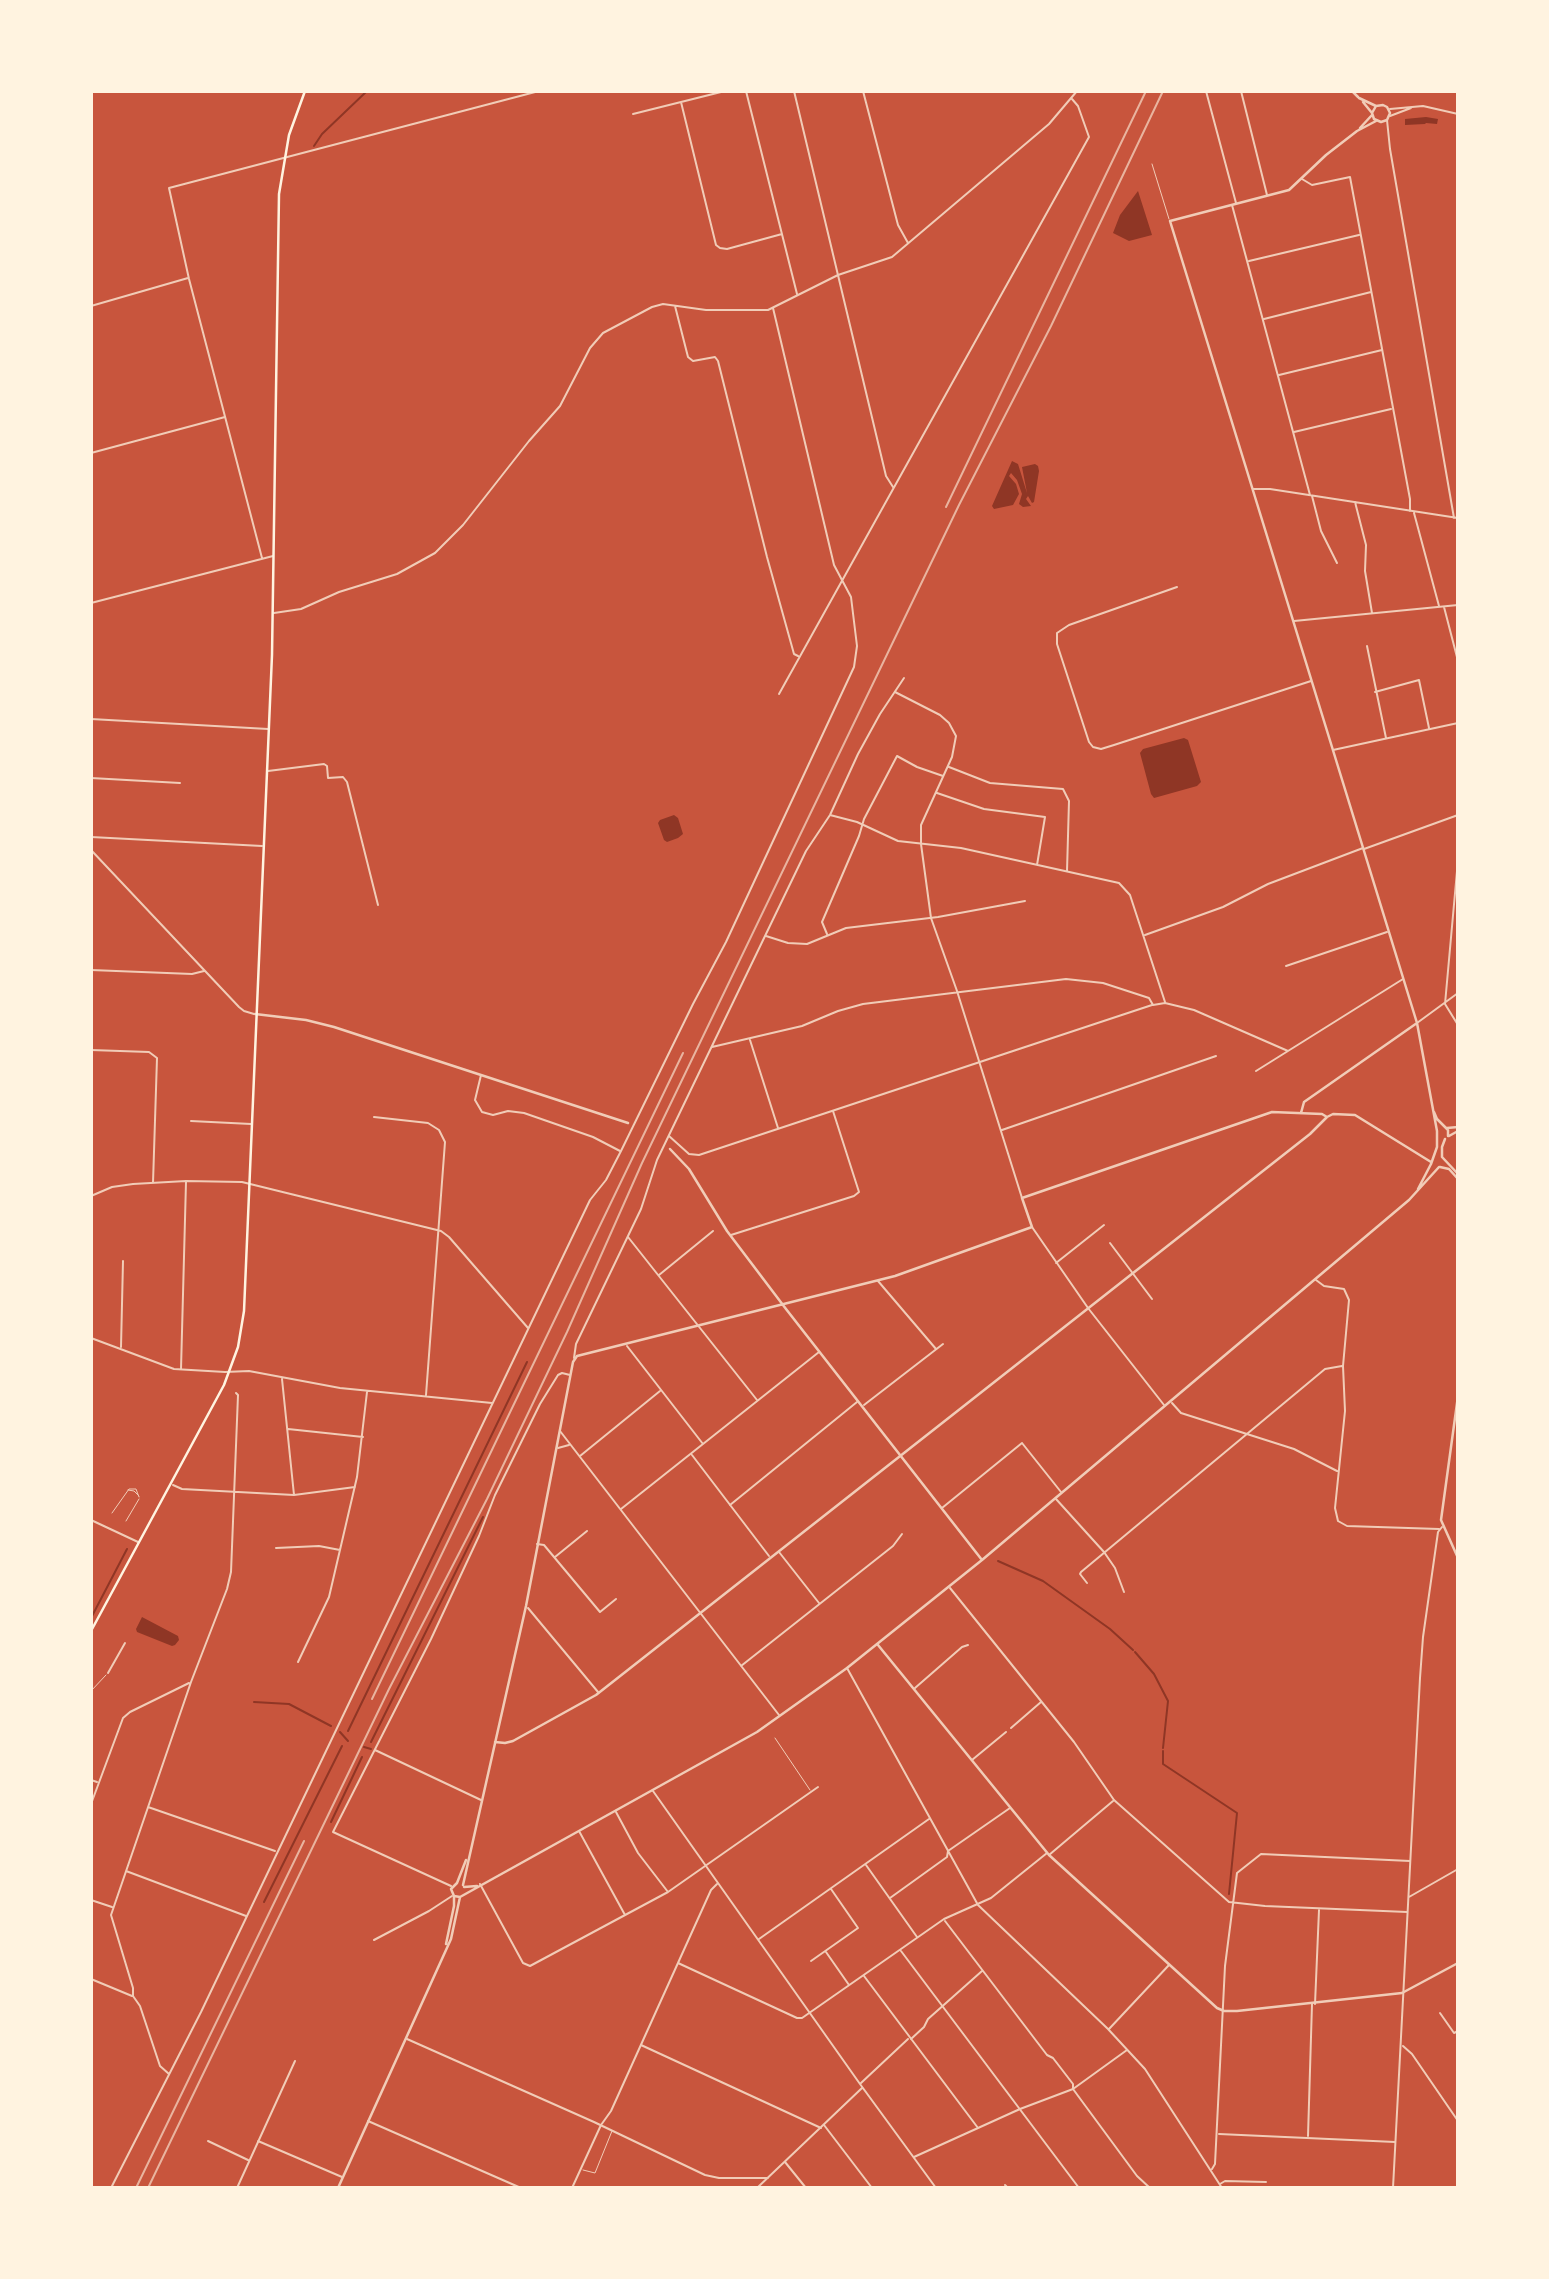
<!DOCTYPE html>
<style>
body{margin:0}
#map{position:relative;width:1549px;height:2279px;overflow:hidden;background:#c8553d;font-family:"Crimson Pro",serif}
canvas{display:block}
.frame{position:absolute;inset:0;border:93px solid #fff3e0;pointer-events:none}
</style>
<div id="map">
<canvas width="1549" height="2279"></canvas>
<div class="frame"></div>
</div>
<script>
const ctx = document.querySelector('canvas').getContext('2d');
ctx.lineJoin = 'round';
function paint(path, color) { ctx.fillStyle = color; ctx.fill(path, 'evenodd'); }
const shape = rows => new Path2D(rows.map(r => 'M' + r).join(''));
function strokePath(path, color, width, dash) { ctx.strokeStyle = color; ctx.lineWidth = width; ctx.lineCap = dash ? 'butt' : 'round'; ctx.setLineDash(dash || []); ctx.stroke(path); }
paint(shape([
 [1426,117,1438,119,1437,124,1426,123,1425,124,1405,125,1405,119],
 [1138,191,1152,235,1129,241,1113,233,1120,215],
 [1012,461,1018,464,1027,493,1022,467,1035,464,1038,466,1039,471,1034,502,1032,503,1028,496,1026,499,1031,506,1023,507,1019,504,1022,494,1017,480,1011,473,1009,476,1016,484,1019,494,1013,505,994,509,992,506],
 [1184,738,1188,740,1201,782,1197,786,1154,798,1151,794,1140,753,1143,749],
 [674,815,678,818,683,834,678,838,667,842,664,840,658,823,660,820],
 [142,1617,178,1636,179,1640,175,1645,172,1646,137,1632,136,1629]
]), '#8f3625');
strokePath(shape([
 [314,146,322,134,367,91],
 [998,1561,1043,1581,1110,1629,1133,1650],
 [91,1618,127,1549],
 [1135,1652,1154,1674,1168,1701,1163,1748],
 [254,1702,289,1704,331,1726],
 [348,1731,527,1362],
 [340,1732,348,1741],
 [371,1742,483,1517],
 [364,1747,371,1749],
 [1163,1751,1163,1764,1237,1813,1229,1894],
 [331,1822,362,1757],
 [264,1902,342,1746]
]), '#8f3625', 2);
strokePath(shape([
 [1152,164,1169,219],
 [128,1490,134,1491,139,1496],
 [112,1513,129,1489,136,1489,139,1497],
 [126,1521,139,1499],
 [91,1691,106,1675],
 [775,1738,810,1790],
 [583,2170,595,2173,612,2131]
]), '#f1ccb7', 1);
strokePath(shape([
 [746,91,797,294],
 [794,91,886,476,893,487],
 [863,91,898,225,908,243],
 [1206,91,1236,203],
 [1241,91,1267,195],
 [681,102,716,245,720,248,727,249,782,234],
 [1390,109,1423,106,1458,114],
 [633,114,725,91],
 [1390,116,1411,108],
 [1387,120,1390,149,1454,518],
 [1302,179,1312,185,1350,177,1410,499,1410,511],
 [1232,205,1310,495],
 [1249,261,1359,235],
 [91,306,188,278],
 [675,306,688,357,693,361,715,357,718,361,767,557,794,654,798,656],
 [1264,319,1371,292],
 [1279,375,1382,350],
 [1294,432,1391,409],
 [91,453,225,417],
 [1253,489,1270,489,1458,518],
 [1312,496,1321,531,1337,563],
 [1355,502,1366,545,1365,571,1372,613],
 [1414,513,1439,606],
 [262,558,189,279,169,188,539,91],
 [1177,587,1069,625,1057,633,1057,644,1089,742,1093,747,1101,749,1114,745,1311,681],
 [91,603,273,556],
 [1444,607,1458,661],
 [274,613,301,609,339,592,397,574,435,553,463,525,529,441,560,406,590,348,603,333,652,307,663,304,706,310,768,310,838,275,892,257,1049,124,1077,91],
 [1294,621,1458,605],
 [1367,646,1386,738],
 [895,692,940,715,949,723,956,736,952,757,921,825,921,844,931,918,957,991,1022,1198],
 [1375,692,1419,680,1429,728],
 [779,694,1089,137,1078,106,1072,99],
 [91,719,268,729],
 [1333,750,1458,723],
 [949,767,990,783,1063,789,1069,801,1067,871],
 [268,771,324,764,327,766,328,778,343,777,347,782,378,905],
 [91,778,180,783],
 [937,793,984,809,1045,817,1037,865],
 [830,815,857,822,898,841,961,848,1119,883,1130,895,1165,1002],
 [91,837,262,846],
 [1364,849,1458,815],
 [91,850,239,1007,244,1011,254,1014],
 [1458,860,1445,1004,1458,1025],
 [827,934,822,922,859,836,864,819,897,756,917,767,943,776],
 [1145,935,1223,907,1268,884,1363,848],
 [766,936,788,943,807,944,846,928,938,917,1025,901],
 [1286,966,1387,932],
 [91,970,192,974,204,971],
 [1417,1023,1458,993],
 [750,1040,778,1128],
 [712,1047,802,1026,838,1011,863,1004,1066,979,1103,983,1149,998,1153,1005,1165,1003,1194,1010,1288,1051,1403,979],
 [91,1050,149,1052,157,1058,153,1183],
 [1256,1071,1288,1051],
 [481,1075,475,1100,482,1112,493,1115,508,1111,524,1113,593,1137,620,1151],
 [374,1117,428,1123,439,1130,445,1142,426,1395],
 [191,1121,251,1124],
 [1002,1130,1216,1056],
 [669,1136,689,1154,699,1155,1152,1005],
 [91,1196,112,1187,133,1184,186,1181,242,1182,441,1231,449,1237,528,1328],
 [1032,1227,1088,1308,1164,1405],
 [731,1235,854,1196,859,1192,833,1111],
 [628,1237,757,1400],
 [1110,1243,1152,1299],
 [1056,1263,1104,1225],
 [659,1275,713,1231],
 [1316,1280,1324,1286,1344,1289,1349,1300,1343,1366,1345,1411,1335,1508,1338,1521,1347,1526,1439,1529],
 [878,1281,936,1349],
 [91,1338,174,1369,225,1372,249,1371,340,1388,492,1403],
 [627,1346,703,1444],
 [121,1347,123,1261],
 [574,1358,576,1344,641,1209,657,1160,806,851,830,815,858,754,880,714,904,678],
 [181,1369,186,1182],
 [282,1379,294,1495],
 [1172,1403,1181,1413,1294,1449,1337,1471],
 [864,1405,943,1344],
 [288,1429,363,1437],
 [560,1431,779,1715],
 [558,1448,569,1445],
 [692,1455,769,1556],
 [580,1456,660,1391],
 [173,1485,182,1489,294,1495,355,1487],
 [1056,1499,1104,1552,1115,1568,1124,1592],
 [730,1505,857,1402],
 [942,1508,1022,1443,1061,1492],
 [621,1509,819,1352],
 [91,1520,138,1542],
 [537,1544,544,1545,600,1612,616,1599],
 [276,1548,319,1546,340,1550],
 [779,1552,819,1603],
 [555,1557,587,1531],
 [1087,1583,1080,1574,1081,1572,1325,1369,1342,1366],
 [950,1588,1074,1742,1114,1800,1229,1902,1265,1906,1407,1912],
 [528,1608,598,1692],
 [298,1662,329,1597,357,1477,367,1392],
 [741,1666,893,1546,902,1534],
 [847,1668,978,1905,1108,2029,1145,2069,1222,2188],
 [108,1673,125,1643],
 [915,1688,962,1647,968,1645],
 [1011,1728,1041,1702],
 [375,1750,481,1800],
 [972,1760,1006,1732],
 [91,1780,97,1782],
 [653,1791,860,2084,936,2188],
 [91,1804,123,1718,130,1712,189,1683],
 [148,1807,275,1851],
 [616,1812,638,1853,668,1892],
 [579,1831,625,1915],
 [1049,1855,1113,1801],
 [866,1865,917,1937],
 [126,1871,246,1916],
 [480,1884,523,1963,530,1966,668,1892,818,1787],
 [451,1886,333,1832,431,1639,479,1536,495,1495,540,1404,558,1375,562,1373,570,1375],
 [1409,1897,1458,1869],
 [890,1898,947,1857,948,1851,1010,1808],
 [91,1900,112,1907],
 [945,1921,1047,2055,1053,2058,1073,2084,1073,2089,1137,2176,1150,2188],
 [759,1939,929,1819],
 [374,1940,429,1911,452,1896],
 [901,1951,1079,2188],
 [826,1952,849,1985],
 [811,1961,858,1928,831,1889],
 [678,1963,797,2018,802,2018,944,1919,991,1898,1047,1853],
 [864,1976,978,2128],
 [91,1979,132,1996],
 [1315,2004,1319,1910],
 [1440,2013,1454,2033,1458,2031],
 [1109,2029,1169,1965],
 [407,2039,594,2122,705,2175,719,2178,768,2178],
 [911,2039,924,2027,928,2019,982,1971],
 [641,2045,821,2128],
 [1403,2046,1412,2054,1458,2121],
 [169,2074,160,2066,140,2006,133,1996,133,1988,111,1915,191,1682,227,1589,231,1572,238,1395,236,1393],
 [861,2083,908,2039],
 [368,2121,521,2188],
 [824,2125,872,2188],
 [1219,2134,1395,2142],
 [1308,2136,1312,2004],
 [208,2141,248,2160],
 [258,2141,342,2177],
 [914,2157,1020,2109,1073,2089,1127,2050],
 [785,2162,806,2188],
 [1212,2169,1215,2164,1225,1966,1237,1873,1261,1854,1410,1861],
 [1220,2184,1225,2181,1266,2182],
 [1005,2185,1008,2188],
 [111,2188,201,2012,590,1200,606,1180,621,1151,693,1004,726,942,854,667,857,646,851,597,834,565,773,308],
 [237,2188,295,2061],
 [572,2188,601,2125,611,2111,711,1890,717,1884],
 [757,2188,862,2088],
 [1393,2188,1420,1678,1423,1637,1438,1532,1442,1527]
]), '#f1ccb7', 2);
strokePath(shape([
 [1352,91,1358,97],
 [1359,98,1376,106,1383,105,1387,107,1390,113,1387,120,1381,122,1374,119,1372,113,1376,106],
 [1363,102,1372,113],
 [1376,121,1357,131,1326,155,1289,190,1170,221,1417,1023,1437,1131,1437,1147,1431,1164],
 [1360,128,1372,115],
 [255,1014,306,1020,334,1027,628,1123],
 [1434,1112,1437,1119,1448,1130,1448,1136],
 [1301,1113,1304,1102,1417,1023],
 [1447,1128,1458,1127],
 [1449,1136,1458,1131],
 [1445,1139,1442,1147,1442,1157,1458,1174],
 [670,1149,689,1169,727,1231,786,1309,982,1560],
 [1440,1167,1449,1169,1458,1179],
 [1418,1189,1431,1164],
 [1458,1396,1441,1520,1458,1558],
 [878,1645,1049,1855,1217,2008,1224,2011,1237,2011,1402,1993,1458,1963],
 [495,1742,505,1743,513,1741,596,1695,1310,1134,1327,1117],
 [463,1885,526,1606,573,1362,577,1356,895,1276,1032,1227,1022,1198,1272,1112,1322,1114,1327,1117,1333,1114,1355,1115,1431,1162],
 [464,1887,477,1886],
 [454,1896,460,1897,757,1732,847,1668,982,1560,1409,1200,1439,1167],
 [446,1944,454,1906,454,1896,451,1889,457,1883,466,1860],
 [338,2188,451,1939,460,1897]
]), '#f1ccb7', 2.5);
strokePath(shape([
 [91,1631,224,1385,238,1347,244,1311,272,655,279,194,289,135,305,91]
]), '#fff3e0', 2.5);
strokePath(shape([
 [946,507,1146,91],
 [372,1699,683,1053],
 [136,2188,304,1841],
 [148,2188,389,1689,487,1499,567,1332,642,1163,959,505,1051,326,1163,91]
]), '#e9b49f', 2);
</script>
